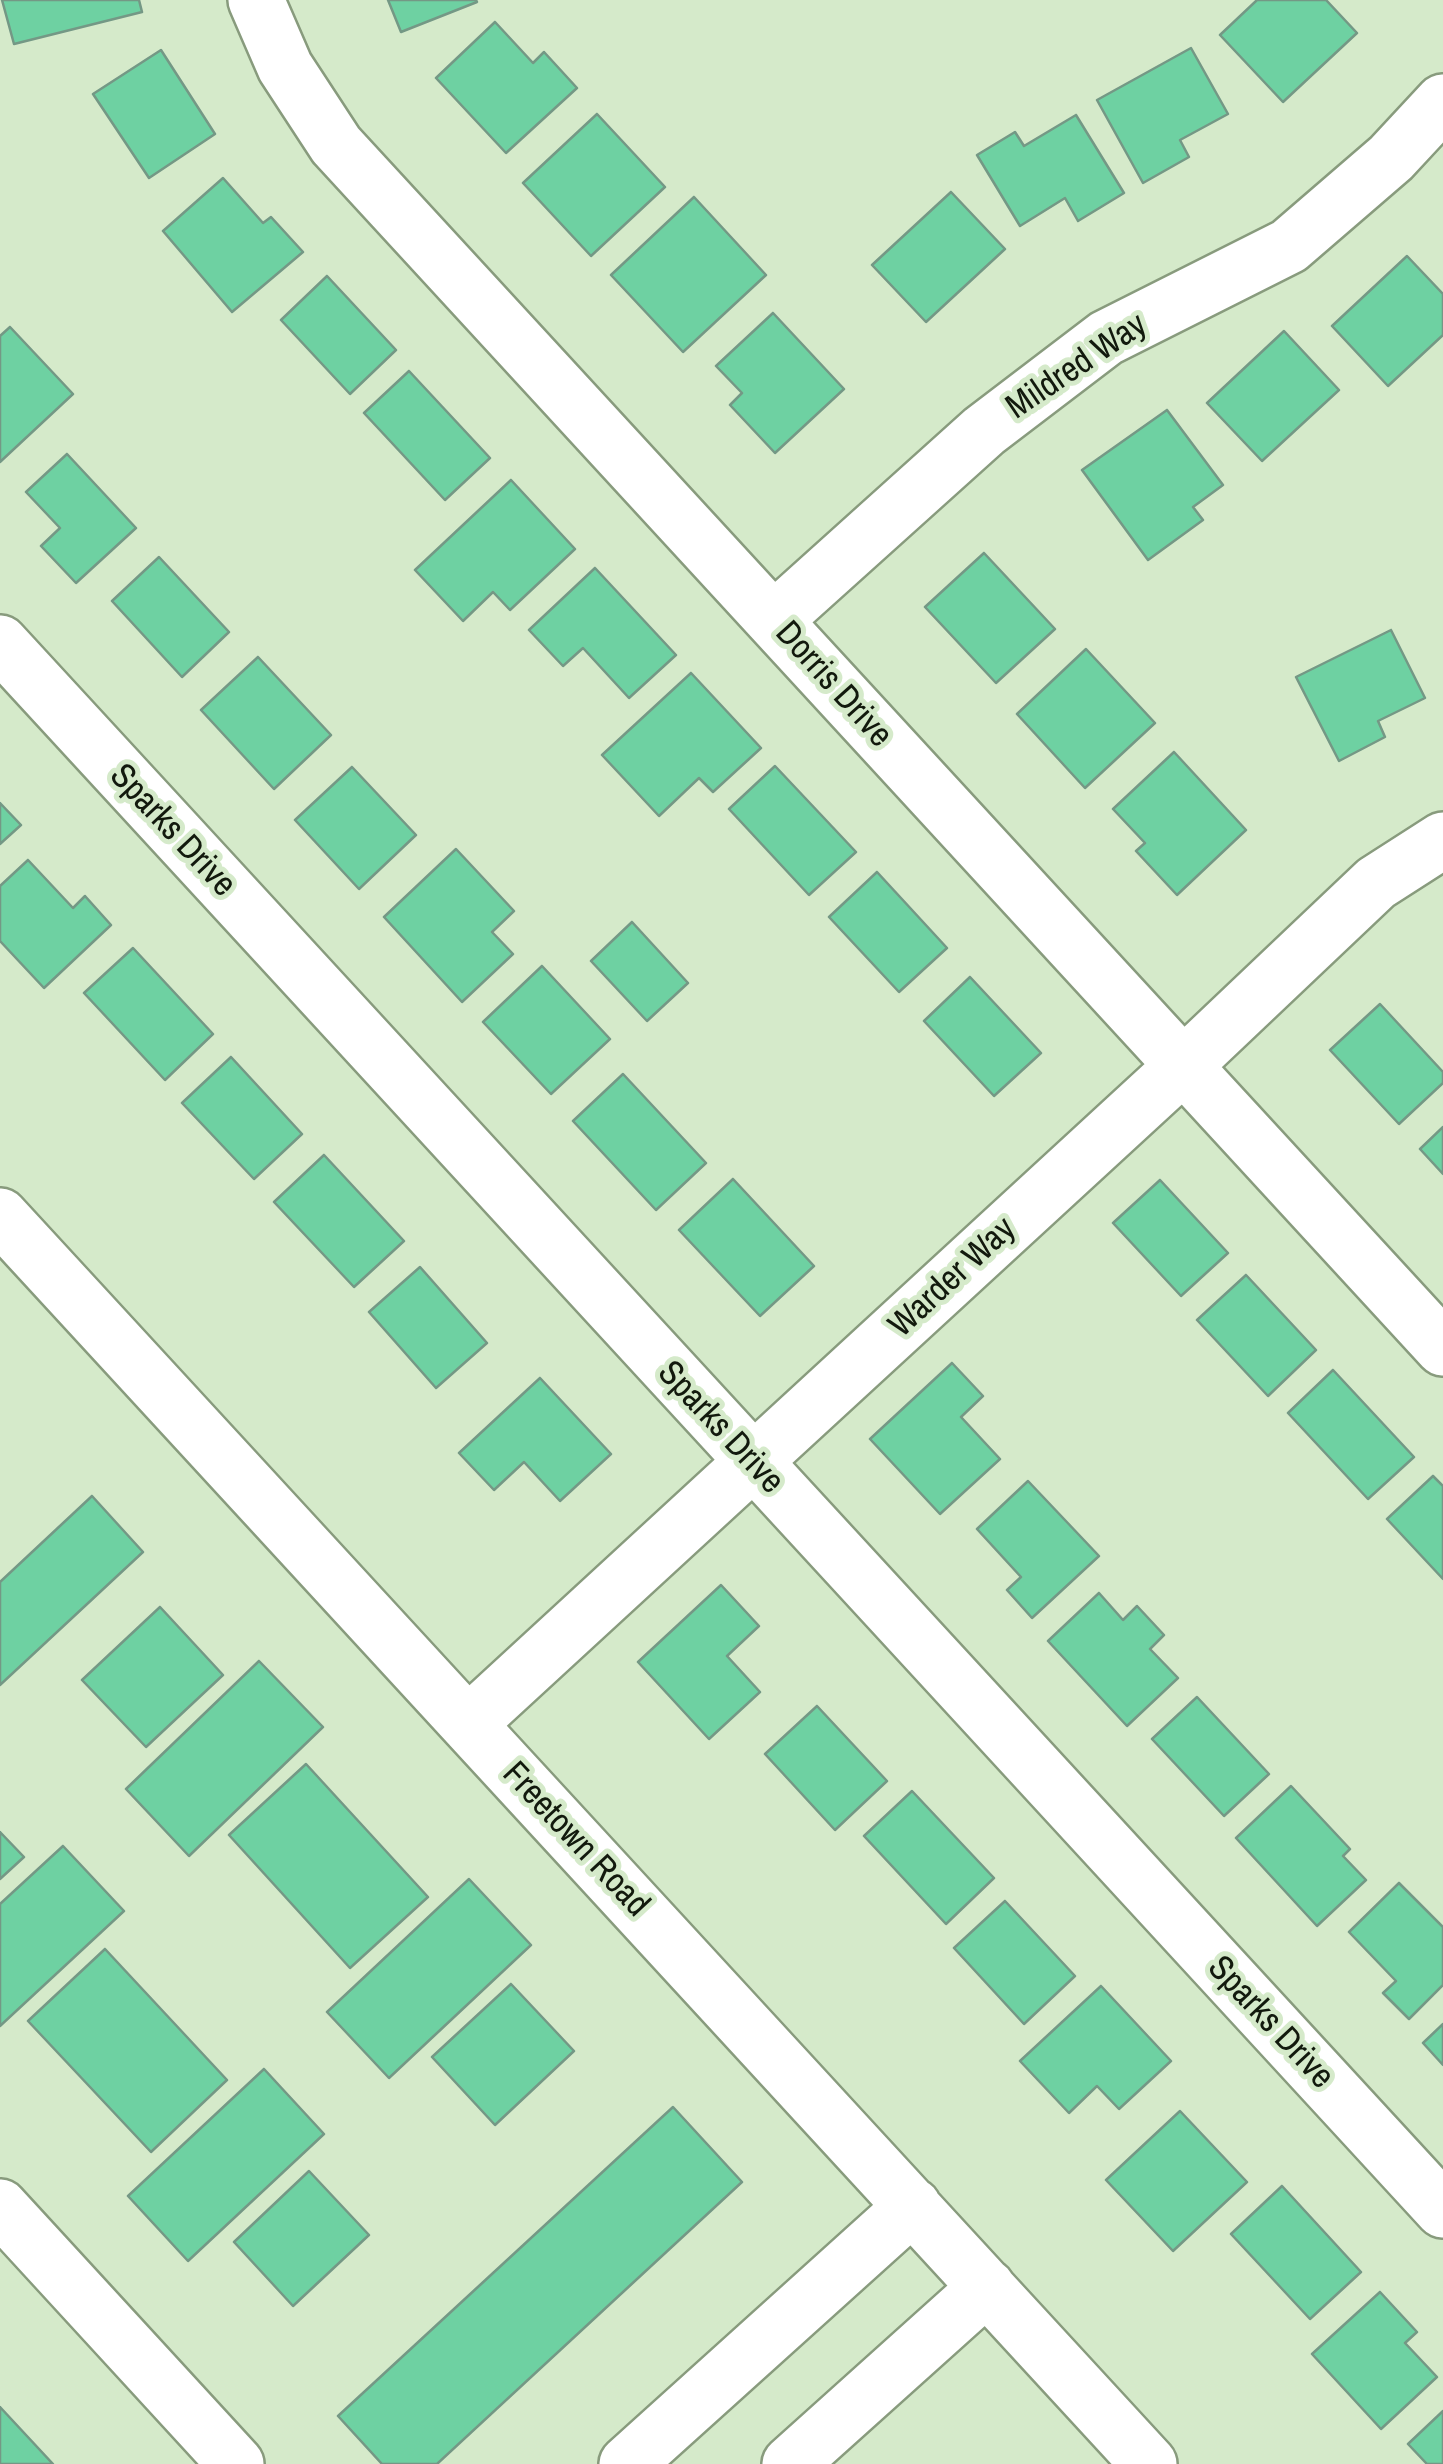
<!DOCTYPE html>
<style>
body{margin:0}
canvas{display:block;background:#d5eaca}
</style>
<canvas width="1443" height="2464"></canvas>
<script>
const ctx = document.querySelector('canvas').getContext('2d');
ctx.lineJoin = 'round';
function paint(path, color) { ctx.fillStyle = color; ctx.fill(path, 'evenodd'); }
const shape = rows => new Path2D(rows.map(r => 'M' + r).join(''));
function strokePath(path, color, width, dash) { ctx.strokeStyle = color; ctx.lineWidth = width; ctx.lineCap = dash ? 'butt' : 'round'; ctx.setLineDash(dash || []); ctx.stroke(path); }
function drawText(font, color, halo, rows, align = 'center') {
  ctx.font = font + ' "Archivo Narrow",sans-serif'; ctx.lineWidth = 10; ctx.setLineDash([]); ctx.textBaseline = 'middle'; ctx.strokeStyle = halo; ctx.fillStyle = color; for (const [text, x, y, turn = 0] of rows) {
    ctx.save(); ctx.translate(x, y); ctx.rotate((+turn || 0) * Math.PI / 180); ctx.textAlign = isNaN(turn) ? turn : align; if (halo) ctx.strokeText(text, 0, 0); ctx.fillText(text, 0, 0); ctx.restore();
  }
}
const building = shape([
 [2,0,139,0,142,12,14,44,2,0],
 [388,0,476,0,477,2,401,32,388,0],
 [1257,0,1326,0,1357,33,1283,102,1220,35,1257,0],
 [495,22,533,63,544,52,577,88,506,153,436,78,495,22],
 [1191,48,1228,114,1180,140,1189,157,1143,183,1097,100,1191,48],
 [161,50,215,134,149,178,93,94,161,50],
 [597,114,665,187,591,256,523,183,597,114],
 [1076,115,1124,193,1078,221,1065,198,1020,226,977,155,1015,132,1024,146,1076,115],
 [223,178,263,223,271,217,303,252,232,312,163,231,223,178],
 [951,192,1005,249,926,322,872,265,951,192],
 [694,197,766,275,683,352,611,275,694,197],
 [1407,256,1443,294,1443,335,1388,386,1332,326,1407,256],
 [327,276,396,350,350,394,281,320,327,276],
 [773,313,844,389,775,453,730,405,742,393,716,366,773,313],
 [10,327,73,394,0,462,0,336,10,327],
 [1284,331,1339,390,1262,461,1207,403,1284,331],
 [409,371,490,458,445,500,364,413,409,371],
 [1167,410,1223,485,1193,507,1203,520,1148,560,1082,470,1167,410],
 [67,454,136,528,76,583,41,546,60,528,26,492,67,454],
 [511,480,575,549,510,610,493,592,463,621,415,570,511,480],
 [984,553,1055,629,996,683,925,607,984,553],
 [159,557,229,632,182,677,112,601,159,557],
 [595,568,676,655,629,698,583,648,563,666,529,630,595,568],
 [1391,630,1425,698,1378,721,1385,737,1339,761,1296,677,1391,630],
 [1086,649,1155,723,1085,788,1017,714,1086,649],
 [258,657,331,735,274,789,201,710,258,657],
 [691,673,761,748,713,792,699,778,659,816,602,755,691,673],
 [1174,752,1246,830,1177,895,1136,851,1145,843,1113,809,1174,752],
 [775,766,856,852,809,895,729,809,775,766],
 [352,767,416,835,359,889,295,820,352,767],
 [0,803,21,825,0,844,0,803],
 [456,849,514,911,492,932,513,954,462,1002,384,917,456,849],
 [28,860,73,908,85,896,111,925,44,988,0,941,0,886,28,860],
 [877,872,947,948,899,992,829,917,877,872],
 [632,922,688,983,647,1021,591,961,632,922],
 [133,948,213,1034,165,1080,84,993,133,948],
 [542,966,610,1039,551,1094,483,1022,542,966],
 [970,977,1041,1053,994,1096,924,1021,970,977],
 [1380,1004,1443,1072,1443,1083,1399,1124,1330,1050,1380,1004],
 [231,1057,302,1134,254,1179,182,1103,231,1057],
 [623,1074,706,1163,656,1210,573,1121,623,1074],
 [1443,1127,1443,1174,1420,1149,1443,1127],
 [324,1155,404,1241,354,1287,274,1202,324,1155],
 [733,1179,814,1266,760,1316,679,1230,733,1179],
 [1160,1180,1228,1253,1181,1296,1113,1223,1160,1180],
 [420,1267,487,1343,436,1388,369,1312,420,1267],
 [1246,1275,1316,1350,1268,1396,1197,1320,1246,1275],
 [952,1363,983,1396,961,1417,1000,1459,940,1514,870,1439,952,1363],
 [1333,1370,1414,1457,1368,1499,1288,1413,1333,1370],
 [540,1378,611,1454,560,1501,524,1462,494,1490,459,1453,540,1378],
 [1433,1476,1443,1486,1443,1579,1387,1519,1433,1476],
 [1028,1481,1099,1556,1032,1618,1007,1590,1021,1577,977,1529,1028,1481],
 [92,1496,143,1552,0,1685,0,1582,92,1496],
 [721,1585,759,1626,727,1656,760,1692,709,1739,638,1662,721,1585],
 [1099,1593,1123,1620,1137,1606,1164,1635,1150,1649,1178,1678,1127,1726,1048,1641,1099,1593],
 [160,1607,223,1675,146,1747,82,1680,160,1607],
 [259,1661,323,1727,189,1856,126,1789,259,1661],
 [1197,1697,1269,1774,1224,1816,1152,1739,1197,1697],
 [817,1706,887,1781,835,1830,765,1754,817,1706],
 [306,1764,428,1897,350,1968,229,1835,306,1764],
 [1291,1786,1350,1849,1343,1856,1366,1880,1317,1926,1236,1838,1291,1786],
 [912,1791,994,1878,946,1924,864,1836,912,1791],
 [0,1832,24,1857,0,1879,0,1832],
 [63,1846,124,1911,0,2026,0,1904,63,1846],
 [469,1879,531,1945,389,2078,327,2012,469,1879],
 [1399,1883,1443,1927,1443,1985,1409,2019,1383,1993,1396,1981,1349,1932,1399,1883],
 [1005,1901,1075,1976,1024,2024,954,1948,1005,1901],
 [105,1949,227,2080,151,2152,28,2021,105,1949],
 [511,1984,574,2051,495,2125,432,2057,511,1984],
 [1101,1986,1171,2061,1119,2109,1097,2086,1069,2113,1020,2061,1101,1986],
 [1443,2024,1443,2065,1423,2043,1443,2024],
 [264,2069,324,2134,188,2261,128,2196,264,2069],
 [673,2107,742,2182,437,2464,382,2464,338,2416,673,2107],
 [1180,2111,1247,2182,1173,2251,1106,2180,1180,2111],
 [309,2171,369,2235,293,2306,234,2242,309,2171],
 [1282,2186,1361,2272,1310,2319,1231,2234,1282,2186],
 [1380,2292,1417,2332,1405,2343,1437,2377,1381,2429,1312,2354,1380,2292],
 [0,2407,53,2464,0,2464,0,2407],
 [1443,2411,1443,2464,1427,2464,1408,2444,1443,2411]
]);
paint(building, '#6ed1a2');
strokePath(building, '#749885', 2.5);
const minor = shape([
 [256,0,285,67,336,145,1443,1348],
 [774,620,984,431,1106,338,1289,246,1391,158,1443,102],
 [0,643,1443,2210],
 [0,1216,1149,2464],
 [468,1724,1182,1067,1376,883,1443,840],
 [0,2207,236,2464],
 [627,2464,913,2206],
 [790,2464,987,2287]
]);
strokePath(minor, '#889b7d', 60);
strokePath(minor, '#fff', 55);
drawText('35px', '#12190d', '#d5eaca', [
 ["Mildred Way",1077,367,-34],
 ["Dorris Drive",833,685,48],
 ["Sparks Drive",172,831,47],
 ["Warder Way",953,1278,-43],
 ["Sparks Drive",720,1428,47],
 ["Freetown Road",575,1840,47],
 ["Sparks Drive",1270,2023,47]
]);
</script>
